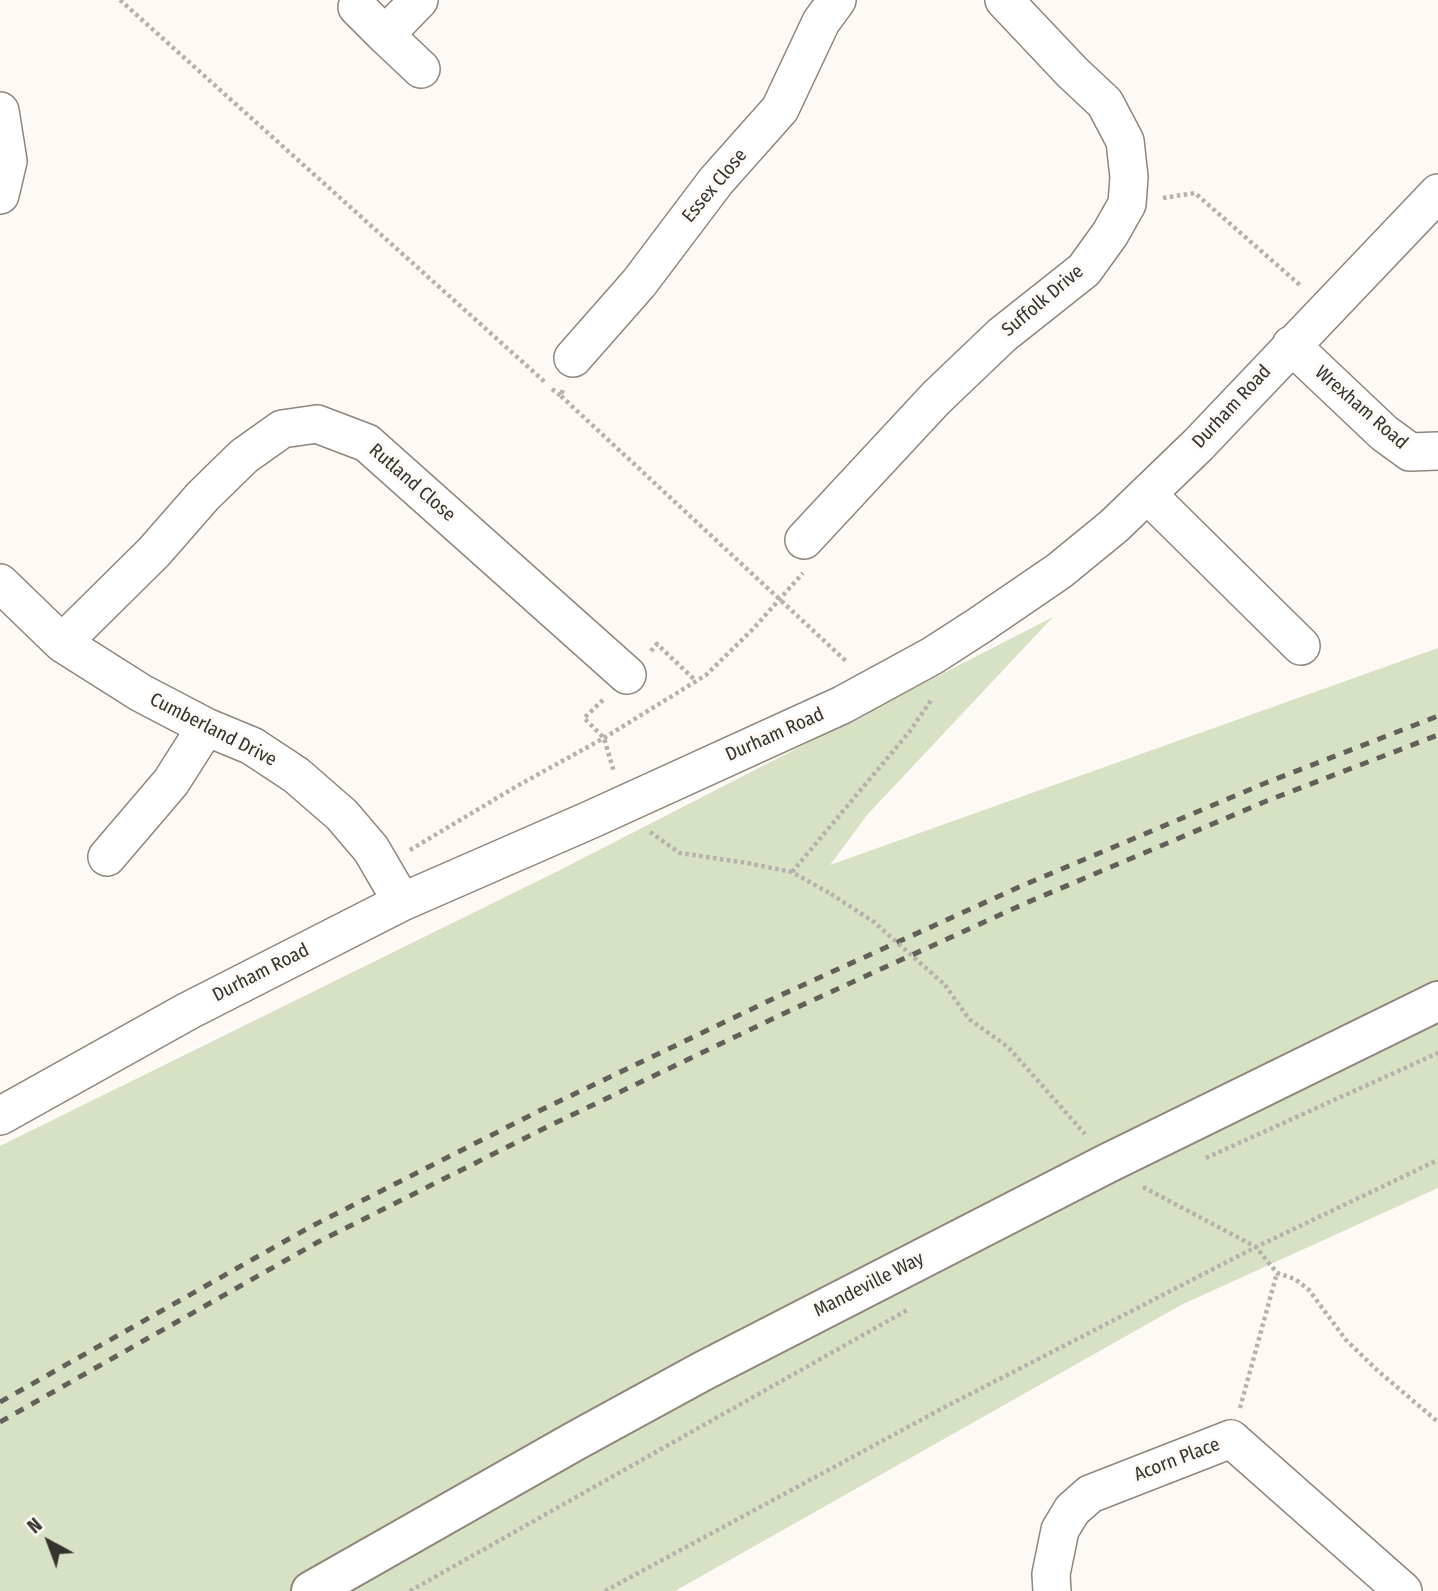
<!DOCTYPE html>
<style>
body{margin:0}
#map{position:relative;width:1438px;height:1591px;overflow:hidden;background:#fef9f5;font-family:"Fira Sans Condensed",sans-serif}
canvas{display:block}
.north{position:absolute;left:14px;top:1507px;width:70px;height:70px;-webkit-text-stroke:5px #fef9f5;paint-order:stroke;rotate:319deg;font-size:19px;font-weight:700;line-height:28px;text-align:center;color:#36322d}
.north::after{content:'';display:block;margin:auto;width:24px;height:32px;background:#36322d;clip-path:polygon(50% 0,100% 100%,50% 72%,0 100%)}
</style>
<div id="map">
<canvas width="1438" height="1591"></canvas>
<div class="north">N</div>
</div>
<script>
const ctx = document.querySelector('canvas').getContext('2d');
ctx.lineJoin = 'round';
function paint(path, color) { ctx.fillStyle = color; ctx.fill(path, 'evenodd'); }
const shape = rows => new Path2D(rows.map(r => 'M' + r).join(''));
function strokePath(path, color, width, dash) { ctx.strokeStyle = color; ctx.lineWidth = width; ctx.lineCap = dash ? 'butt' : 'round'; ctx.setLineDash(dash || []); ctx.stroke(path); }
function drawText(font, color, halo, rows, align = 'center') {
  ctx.font = font + ' "Fira Sans Condensed",sans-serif'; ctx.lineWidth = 6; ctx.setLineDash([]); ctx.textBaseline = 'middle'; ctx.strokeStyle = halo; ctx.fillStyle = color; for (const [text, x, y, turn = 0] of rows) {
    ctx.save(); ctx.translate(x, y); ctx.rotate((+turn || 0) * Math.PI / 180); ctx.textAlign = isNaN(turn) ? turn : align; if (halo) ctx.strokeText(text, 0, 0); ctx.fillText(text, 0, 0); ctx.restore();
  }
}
paint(shape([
 [1053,617,867,815,830,865,1438,648,1438,1188,1181,1305,675,1591,0,1591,0,1146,560,870]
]), '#d7e1c3');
const minor = shape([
 [419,0,385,35,421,69],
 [357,7,385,35],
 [0,111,8,161,0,195],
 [1291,345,1384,433,1410,452,1438,451],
 [573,358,639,283,716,181,780,109,821,22,837,0],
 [1147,494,1301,646],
 [804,540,936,398,1002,335,1084,270,1110,234,1127,204,1129,177,1125,141,1105,103,1072,72,1004,0],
 [0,583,62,643,141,693,206,727,252,746,296,775,342,815,371,849,402,902],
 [62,643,154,552,203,496,244,456,282,429,317,424,367,443,627,675],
 [107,857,171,782,206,727],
 [0,1116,188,1011,402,902,592,819,842,705,932,656,980,625,1059,571,1114,526,1198,445,1438,193],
 [1052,1591,1051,1574,1060,1530,1072,1510,1090,1494,1231,1439,1403,1591]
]);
const major = shape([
 [311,1591,575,1441,703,1371,1108,1163,1438,1001]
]);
strokePath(minor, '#90857a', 40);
strokePath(major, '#90857a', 42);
strokePath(shape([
 [120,0,546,383],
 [1163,198,1195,193,1301,286],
 [552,389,561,396,563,389],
 [561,396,847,662],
 [651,651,657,644,696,681],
 [603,700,584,718,604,738,614,772],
 [650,832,680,853,747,863,792,872,831,894],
 [410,850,517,786,604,738,706,675,753,629,803,573],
 [792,872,910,731,932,699],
 [945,985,969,1019,1008,1047,1085,1134],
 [1206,1158,1438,1053],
 [1143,1187,1256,1247,1277,1273,1295,1279,1309,1290,1346,1340,1377,1370,1438,1422],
 [1240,1408,1277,1273],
 [410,1591,909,1309],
 [605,1591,943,1408,1256,1247,1438,1160]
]), '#b6b1ad', 4.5, [3.5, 3.5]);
strokePath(minor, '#fff', 37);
strokePath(major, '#fff', 38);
strokePath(shape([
 [0,1402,310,1227,541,1110,781,995,1019,887,1263,784,1438,716],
 [0,1422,318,1242,549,1126,789,1011,1026,903,1269,800,1438,735]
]), '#635f5a', 5, [9, 9]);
strokePath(shape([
 [831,894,874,922,945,985]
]), '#b6b1ad', 4.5, [3.5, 3.5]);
drawText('19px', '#36322d', '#fef9f5', [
 ["Essex Close",715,186,-50],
 ["Suffolk Drive",1043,301,-40],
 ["Durham Road",1232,407,-47],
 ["Wrexham Road",1361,408,41],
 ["Rutland Close",412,483,41],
 ["Cumberland Drive",213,730,27],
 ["Durham Road",775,735,-24],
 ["Durham Road",261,973,-27],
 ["Mandeville Way",869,1285,-27],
 ["Acorn Place",1177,1460,-21]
]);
</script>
